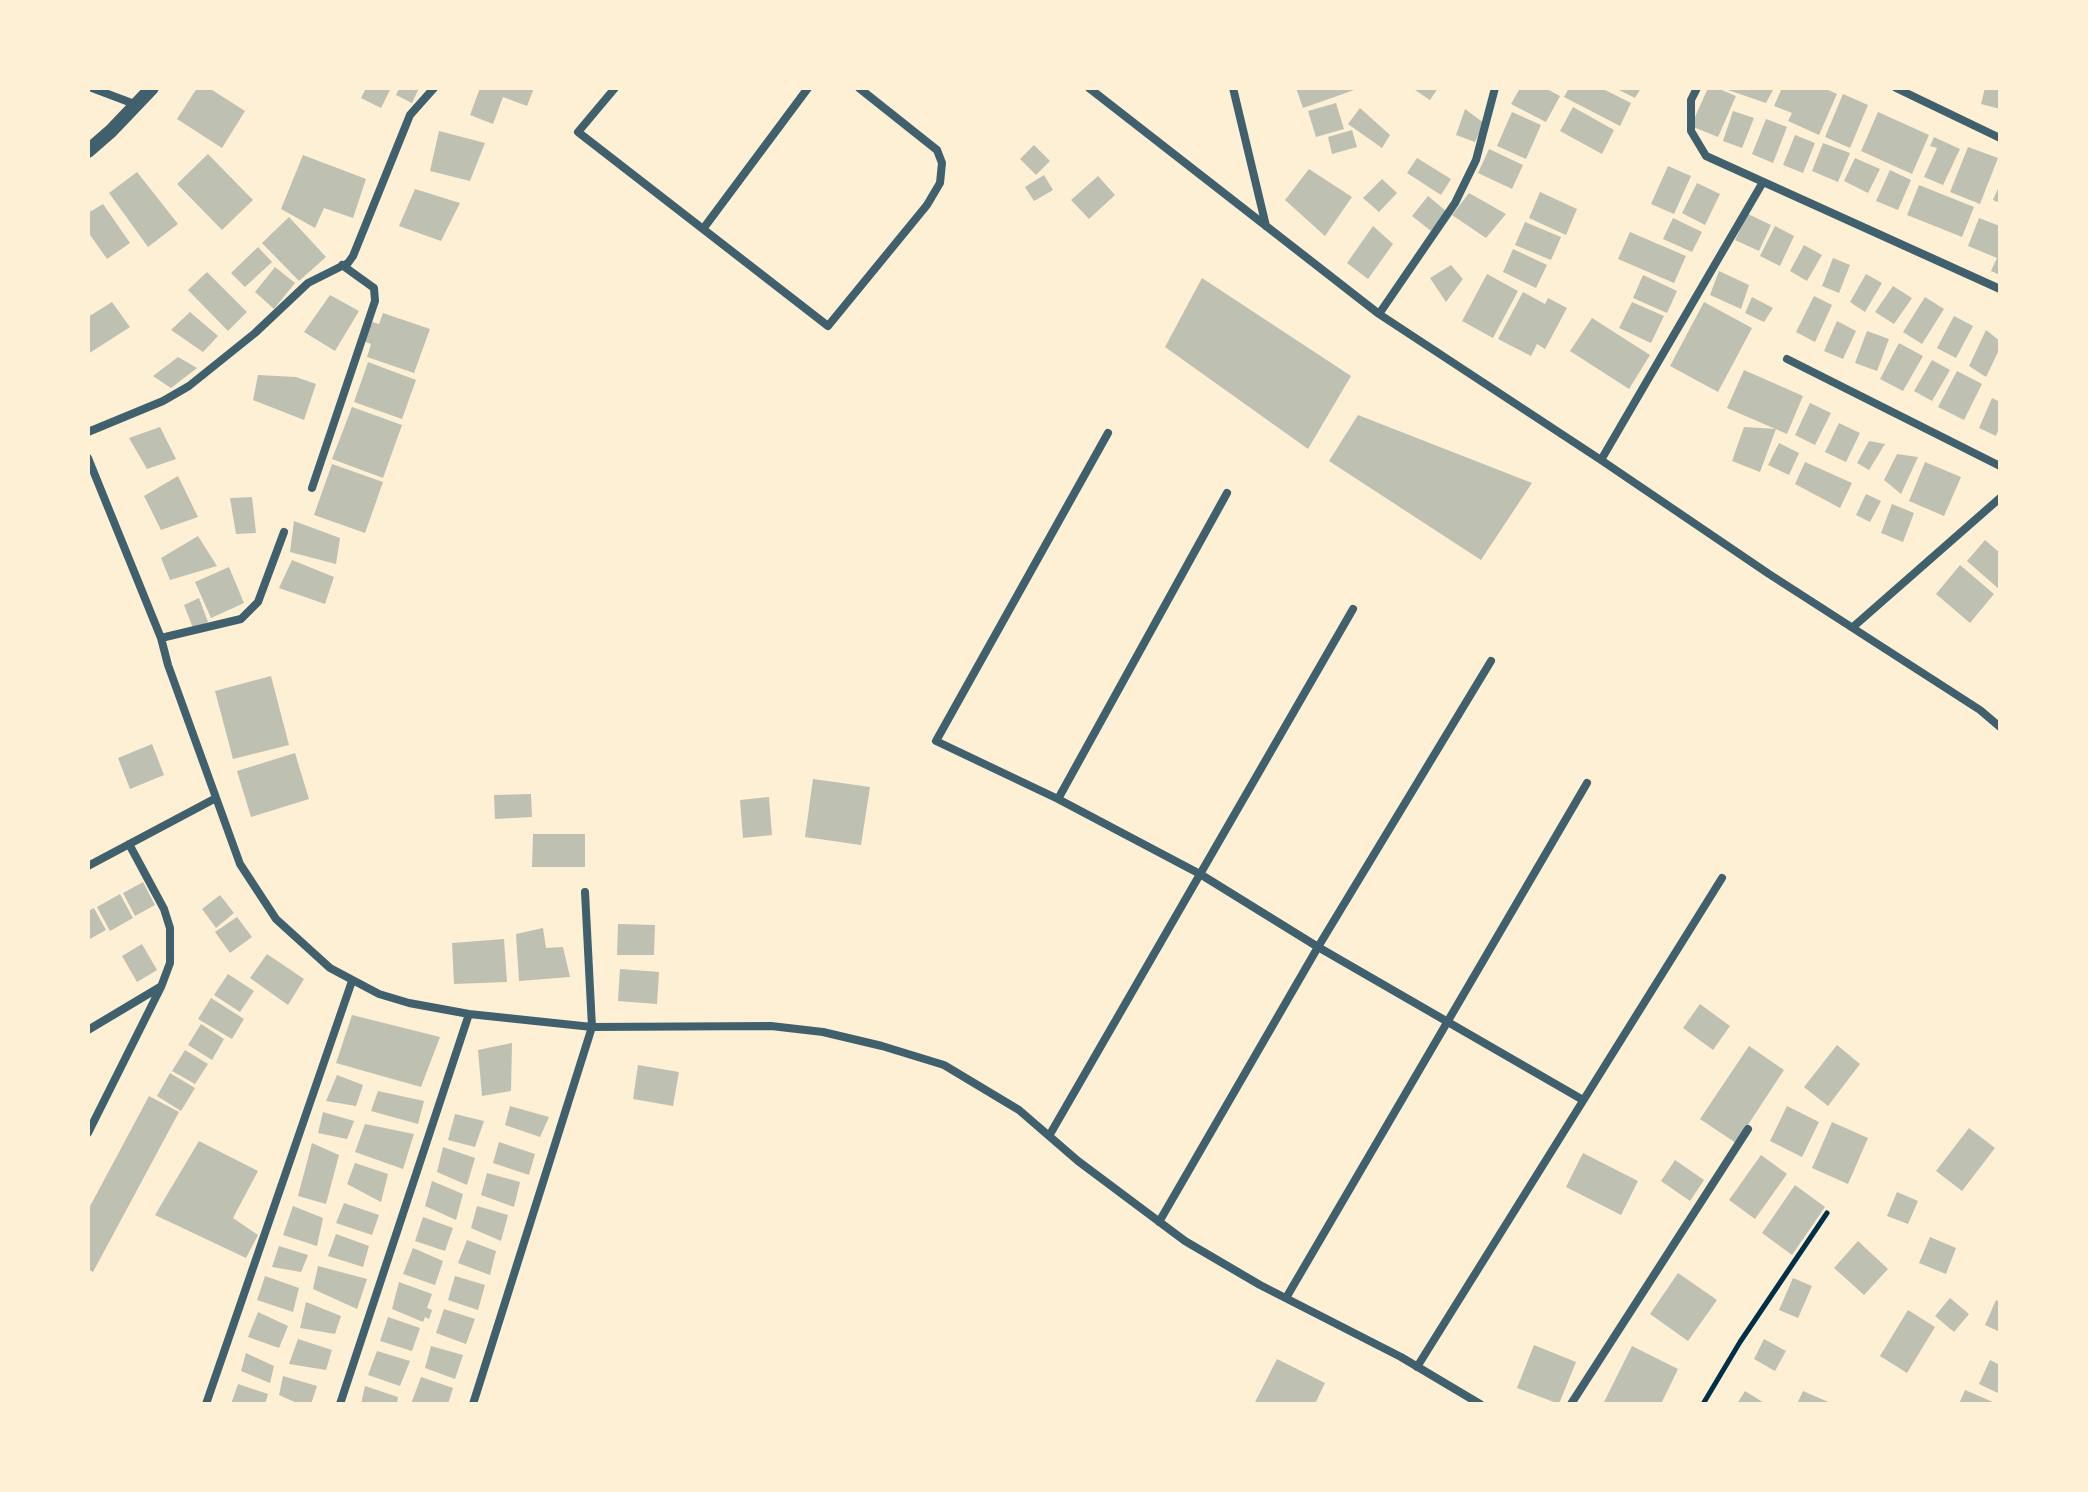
<!DOCTYPE html>
<style>
body{margin:0}
#map{position:relative;width:2088px;height:1492px;overflow:hidden;background:#fdf0d5;font-family:"Source Sans 3",sans-serif}
canvas{display:block}
.frame{position:absolute;inset:0;border:90px solid #fdf0d5;pointer-events:none}
</style>
<div id="map">
<canvas width="2088" height="1492"></canvas>
<div class="frame"></div>
</div>
<script>
const ctx = document.querySelector('canvas').getContext('2d');
ctx.lineJoin = 'round';
function paint(path, color) { ctx.fillStyle = color; ctx.fill(path, 'evenodd'); }
const shape = rows => new Path2D(rows.map(r => 'M' + r).join(''));
function strokePath(path, color, width, dash) { ctx.strokeStyle = color; ctx.lineWidth = width; ctx.lineCap = dash ? 'butt' : 'round'; ctx.setLineDash(dash || []); ctx.stroke(path); }
paint(shape([
 [197,88,209,88,245,111,222,148,177,119],
 [366,88,391,88,381,108,361,98],
 [399,88,419,88,412,103,396,95],
 [480,88,534,88,527,106,503,97,493,124,470,115],
 [1296,88,1360,88,1303,108],
 [1412,88,1438,88,1430,100],
 [1520,88,1545,88,1560,96,1546,122,1511,104],
 [1569,88,1601,88,1631,103,1620,126,1564,97],
 [1615,88,1641,88,1635,98],
 [1708,88,1717,88,1736,96,1718,137,1691,126],
 [1722,88,1774,88,1766,103],
 [1782,88,1824,88,1837,94,1819,135,1788,121,1792,113,1774,106],
 [1985,88,2000,88,2000,109,1981,104],
 [1843,94,1868,105,1850,148,1825,137],
 [1336,103,1344,129,1316,137,1308,111],
 [1573,107,1614,130,1602,154,1560,131],
 [1360,108,1390,135,1382,148,1348,124],
 [1465,109,1484,123,1475,142,1456,135],
 [1733,111,1754,118,1742,148,1723,141],
 [1512,112,1541,125,1526,159,1497,146],
 [1878,112,1929,135,1912,174,1861,151],
 [1766,119,1787,127,1773,163,1752,154],
 [1352,130,1357,147,1332,154,1328,137],
 [439,131,485,143,470,181,430,171],
 [1795,135,1815,143,1803,173,1783,165],
 [1934,137,1960,149,1943,185,1924,177,1937,148,1930,146],
 [1823,143,1850,153,1838,182,1812,171],
 [1034,145,1050,161,1036,175,1020,159],
 [1968,147,1998,158,1980,204,1950,192],
 [1489,149,1523,165,1512,189,1478,173],
 [208,154,253,200,222,230,177,184],
 [303,155,366,179,353,218,324,208,315,228,281,209],
 [1417,158,1451,179,1441,195,1407,173],
 [1855,158,1880,169,1868,193,1844,181],
 [1668,166,1691,176,1674,214,1651,204],
 [1309,169,1352,197,1325,236,1285,200],
 [1890,170,1911,180,1898,210,1876,201],
 [137,172,178,224,148,247,109,193],
 [1044,175,1053,190,1034,201,1025,187],
 [1098,176,1115,195,1089,219,1071,200],
 [1382,179,1397,193,1379,212,1363,198],
 [1697,183,1720,194,1705,225,1682,213],
 [2000,184,2000,203,1993,200],
 [1919,185,1974,207,1962,237,1907,215],
 [415,189,460,203,441,241,399,226],
 [1540,192,1577,209,1566,235,1529,218],
 [1469,193,1506,214,1486,238,1452,215],
 [1428,196,1446,211,1431,231,1412,216],
 [103,204,130,243,107,259,88,232,88,213],
 [1748,214,1771,225,1759,251,1735,240],
 [289,217,326,257,299,281,262,243],
 [1673,218,1702,232,1692,252,1663,239],
 [1979,218,2000,226,2000,275,1991,271,1997,258,1968,246],
 [1525,222,1561,237,1551,260,1515,245],
 [1373,226,1393,244,1368,279,1347,263],
 [1775,226,1794,236,1780,266,1760,256],
 [1630,232,1686,256,1674,283,1618,259],
 [1804,245,1822,255,1807,281,1790,271],
 [258,247,272,262,245,287,231,273],
 [1513,249,1547,265,1536,288,1503,272],
 [1833,258,1850,265,1839,293,1822,286],
 [1451,265,1463,279,1446,302,1430,278],
 [275,267,295,283,274,309,255,292],
 [1719,271,1749,285,1741,309,1710,295],
 [207,272,247,312,228,331,188,290],
 [1487,274,1518,291,1493,338,1462,321],
 [1866,274,1882,283,1865,312,1850,302],
 [1643,275,1677,291,1667,313,1633,298],
 [1202,278,1351,376,1308,449,1165,347],
 [1893,286,1912,298,1894,324,1875,312],
 [1523,292,1545,304,1548,298,1567,308,1545,349,1537,344,1531,356,1498,339],
 [330,295,359,311,335,351,304,332],
 [1814,296,1832,305,1815,342,1796,332],
 [1752,297,1773,308,1764,322,1745,313],
 [1925,297,1944,309,1922,344,1903,332],
 [112,302,130,327,88,354,88,317],
 [1632,302,1664,316,1651,343,1619,328],
 [1704,302,1752,328,1718,392,1670,366],
 [190,312,218,336,203,352,171,330],
 [383,313,430,329,414,373,367,357,371,344,363,341,369,321,379,324],
 [1954,316,1973,326,1956,358,1937,348],
 [1592,318,1650,355,1629,389,1570,351],
 [1837,321,1856,331,1843,359,1824,351],
 [1986,330,2000,341,2000,348,1986,377,1969,366],
 [1867,331,1889,339,1877,371,1855,363],
 [1899,343,1923,356,1903,391,1880,379],
 [178,357,197,368,171,388,153,376],
 [1932,360,1950,370,1932,401,1914,391],
 [368,362,416,380,402,419,354,402],
 [1744,370,1803,396,1787,434,1727,408],
 [1957,371,1982,384,1964,420,1938,407],
 [258,375,296,377,316,384,304,420,253,400],
 [1992,398,2000,402,2000,426,1996,436,1979,428],
 [1810,403,1831,413,1815,445,1795,435],
 [352,407,402,425,383,478,332,459],
 [1358,415,1532,483,1481,560,1329,461],
 [1839,423,1860,433,1846,462,1825,452],
 [160,427,176,459,147,469,129,438],
 [1744,427,1776,429,1760,472,1732,461],
 [1869,441,1885,444,1869,470,1857,463],
 [1779,443,1799,453,1789,475,1768,465],
 [1897,454,1918,457,1901,494,1884,480],
 [1805,462,1852,483,1840,508,1795,484],
 [1925,462,1961,477,1944,516,1909,501],
 [332,464,383,482,365,533,314,515],
 [178,476,198,517,161,530,144,496],
 [1866,494,1881,501,1870,522,1856,515],
 [252,497,256,533,236,534,230,498],
 [1892,504,1914,513,1903,542,1881,533],
 [294,521,340,538,336,564,290,552],
 [198,536,217,566,170,580,161,558],
 [1985,540,2000,553,2000,590,1967,561],
 [292,560,334,577,325,604,279,588],
 [1960,565,1994,594,1970,623,1936,594],
 [229,567,244,603,211,618,195,582],
 [199,598,208,622,193,628,184,605],
 [271,676,289,745,233,759,215,691],
 [152,744,164,775,130,789,118,758],
 [295,753,309,799,251,817,237,771],
 [813,779,870,787,861,845,805,837],
 [531,794,532,817,495,819,494,795],
 [769,797,772,835,743,838,740,800],
 [533,834,585,834,585,867,532,867],
 [143,882,155,905,135,916,123,893],
 [120,894,133,918,110,931,97,907],
 [220,895,234,913,216,928,202,909],
 [94,908,106,930,88,940,88,911],
 [237,917,252,937,230,953,215,932],
 [618,924,655,925,654,955,617,955],
 [543,928,546,948,563,947,570,977,519,981,516,934],
 [504,939,507,982,454,984,452,943],
 [142,944,157,970,137,982,122,956],
 [267,954,304,979,288,1005,250,978],
 [620,969,659,972,657,1004,618,1001],
 [228,974,254,991,240,1012,214,995],
 [211,998,244,1019,232,1039,198,1019],
 [1700,1004,1730,1026,1713,1050,1683,1028],
 [352,1015,440,1037,421,1087,336,1063],
 [201,1024,224,1039,212,1060,188,1045],
 [512,1043,511,1091,482,1096,478,1050],
 [1837,1045,1860,1064,1828,1106,1804,1087],
 [1749,1046,1784,1070,1736,1143,1700,1119],
 [185,1050,208,1064,195,1084,172,1071],
 [638,1065,679,1072,673,1106,633,1099],
 [170,1073,195,1088,181,1111,157,1096],
 [337,1075,363,1085,356,1106,326,1101],
 [378,1091,424,1101,418,1124,371,1111],
 [149,1096,179,1112,93,1272,88,1269,88,1210],
 [510,1106,549,1117,540,1137,505,1125],
 [1787,1106,1819,1122,1802,1157,1770,1141],
 [323,1112,354,1121,347,1139,318,1133],
 [455,1114,484,1121,475,1147,448,1140],
 [1832,1122,1868,1138,1848,1184,1812,1168],
 [365,1124,414,1134,403,1169,355,1152],
 [1969,1128,1995,1148,1962,1191,1936,1171],
 [199,1141,258,1171,233,1218,258,1235,246,1258,155,1215],
 [499,1142,535,1154,529,1175,493,1163],
 [312,1143,339,1155,326,1204,298,1196],
 [443,1147,475,1158,467,1185,437,1172],
 [1583,1153,1638,1181,1621,1215,1566,1187],
 [1761,1155,1787,1174,1755,1219,1729,1200],
 [1675,1160,1704,1180,1690,1201,1661,1181],
 [355,1163,388,1174,381,1202,347,1184],
 [487,1173,520,1182,514,1207,481,1195],
 [432,1181,463,1194,456,1220,425,1206],
 [1795,1185,1825,1207,1792,1255,1762,1233],
 [1897,1192,1918,1201,1908,1224,1887,1216],
 [344,1203,379,1215,372,1235,336,1223],
 [293,1206,323,1218,317,1246,283,1235],
 [477,1206,508,1215,501,1241,471,1228],
 [423,1217,453,1228,445,1251,415,1241],
 [336,1234,369,1246,363,1267,328,1256],
 [1930,1237,1956,1248,1946,1274,1919,1263],
 [467,1240,496,1251,490,1275,458,1263],
 [1858,1241,1888,1269,1864,1295,1834,1268],
 [279,1246,308,1255,301,1272,272,1267],
 [413,1248,443,1261,435,1285,403,1274],
 [318,1266,367,1279,357,1309,313,1289],
 [1678,1273,1717,1300,1688,1341,1650,1314],
 [265,1276,299,1288,293,1312,257,1300],
 [455,1276,485,1285,478,1310,448,1300],
 [1793,1278,1812,1286,1798,1318,1779,1310],
 [399,1282,432,1294,427,1308,432,1310,429,1319,425,1317,423,1322,392,1309],
 [1950,1298,1969,1314,1954,1332,1935,1316],
 [1996,1300,2000,1302,2000,1332,1985,1325],
 [306,1302,341,1316,335,1334,300,1328],
 [444,1309,475,1319,466,1344,436,1333],
 [1908,1310,1935,1327,1907,1373,1880,1356],
 [258,1312,288,1326,279,1348,248,1337],
 [388,1317,420,1328,412,1351,380,1341],
 [298,1339,332,1350,326,1370,289,1364],
 [1764,1339,1786,1351,1775,1371,1754,1359],
 [1534,1345,1576,1362,1559,1404,1517,1388],
 [431,1346,463,1355,455,1379,425,1368],
 [1632,1346,1678,1369,1661,1404,1604,1402],
 [377,1351,410,1361,400,1386,368,1375],
 [246,1353,274,1366,270,1383,241,1371],
 [1277,1359,1325,1383,1315,1404,1254,1404],
 [1990,1360,2000,1365,2000,1394,1979,1384],
 [283,1376,317,1386,311,1404,299,1404,279,1395],
 [421,1377,453,1388,448,1404,411,1404],
 [238,1384,268,1394,265,1404,231,1404],
 [365,1386,398,1397,397,1404,361,1404],
 [1965,1390,1993,1402,1992,1404,1959,1404],
 [1745,1391,1766,1404,1737,1404],
 [1803,1391,1833,1404,1797,1404]
]), '#bec0b2');
strokePath(shape([
 [1703,1404,1740,1342,1827,1213]
]), '#003049', 5);
strokePath(shape([
 [92,88,137,105],
 [615,88,578,132,828,326,927,205,940,183,942,163,937,150,859,88],
 [1089,88,1379,314,1601,460,1769,574,1980,710,2000,727],
 [1233,88,1266,226],
 [1697,88,1691,100,1691,131,1706,156,2000,289],
 [1896,88,2000,138],
 [703,229,808,88],
 [1379,314,1455,203,1476,160,1495,88],
 [1787,359,2000,466],
 [88,432,163,401,189,386,255,333,308,283,348,263,353,256,410,115,434,88],
 [1108,433,936,741,1058,799,1200,874,1318,947,1583,1100],
 [88,458,161,638,168,665,240,864,276,919,330,968,379,994,409,1003,469,1014,592,1027,771,1026,823,1032,882,1046,944,1065,1019,1110,1078,1161,1185,1241,1260,1285,1401,1357,1480,1404],
 [1601,460,1763,182],
 [312,488,375,301,374,288,342,265],
 [1853,627,2000,498],
 [161,638,241,619,258,602,284,532],
 [1058,799,1227,493],
 [88,866,216,798],
 [88,1030,160,987],
 [88,1133,161,987,170,963,170,928,164,909,129,844],
 [1049,1136,1353,609],
 [1159,1222,1318,947,1491,661],
 [1286,1298,1587,783],
 [1417,1367,1722,878],
 [206,1404,352,981],
 [340,1404,469,1014],
 [473,1404,592,1027,585,892],
 [1571,1404,1748,1129]
]), '#3f606c', 8);
strokePath(shape([
 [88,151,111,131,152,88]
]), '#3f606c', 14);
</script>
